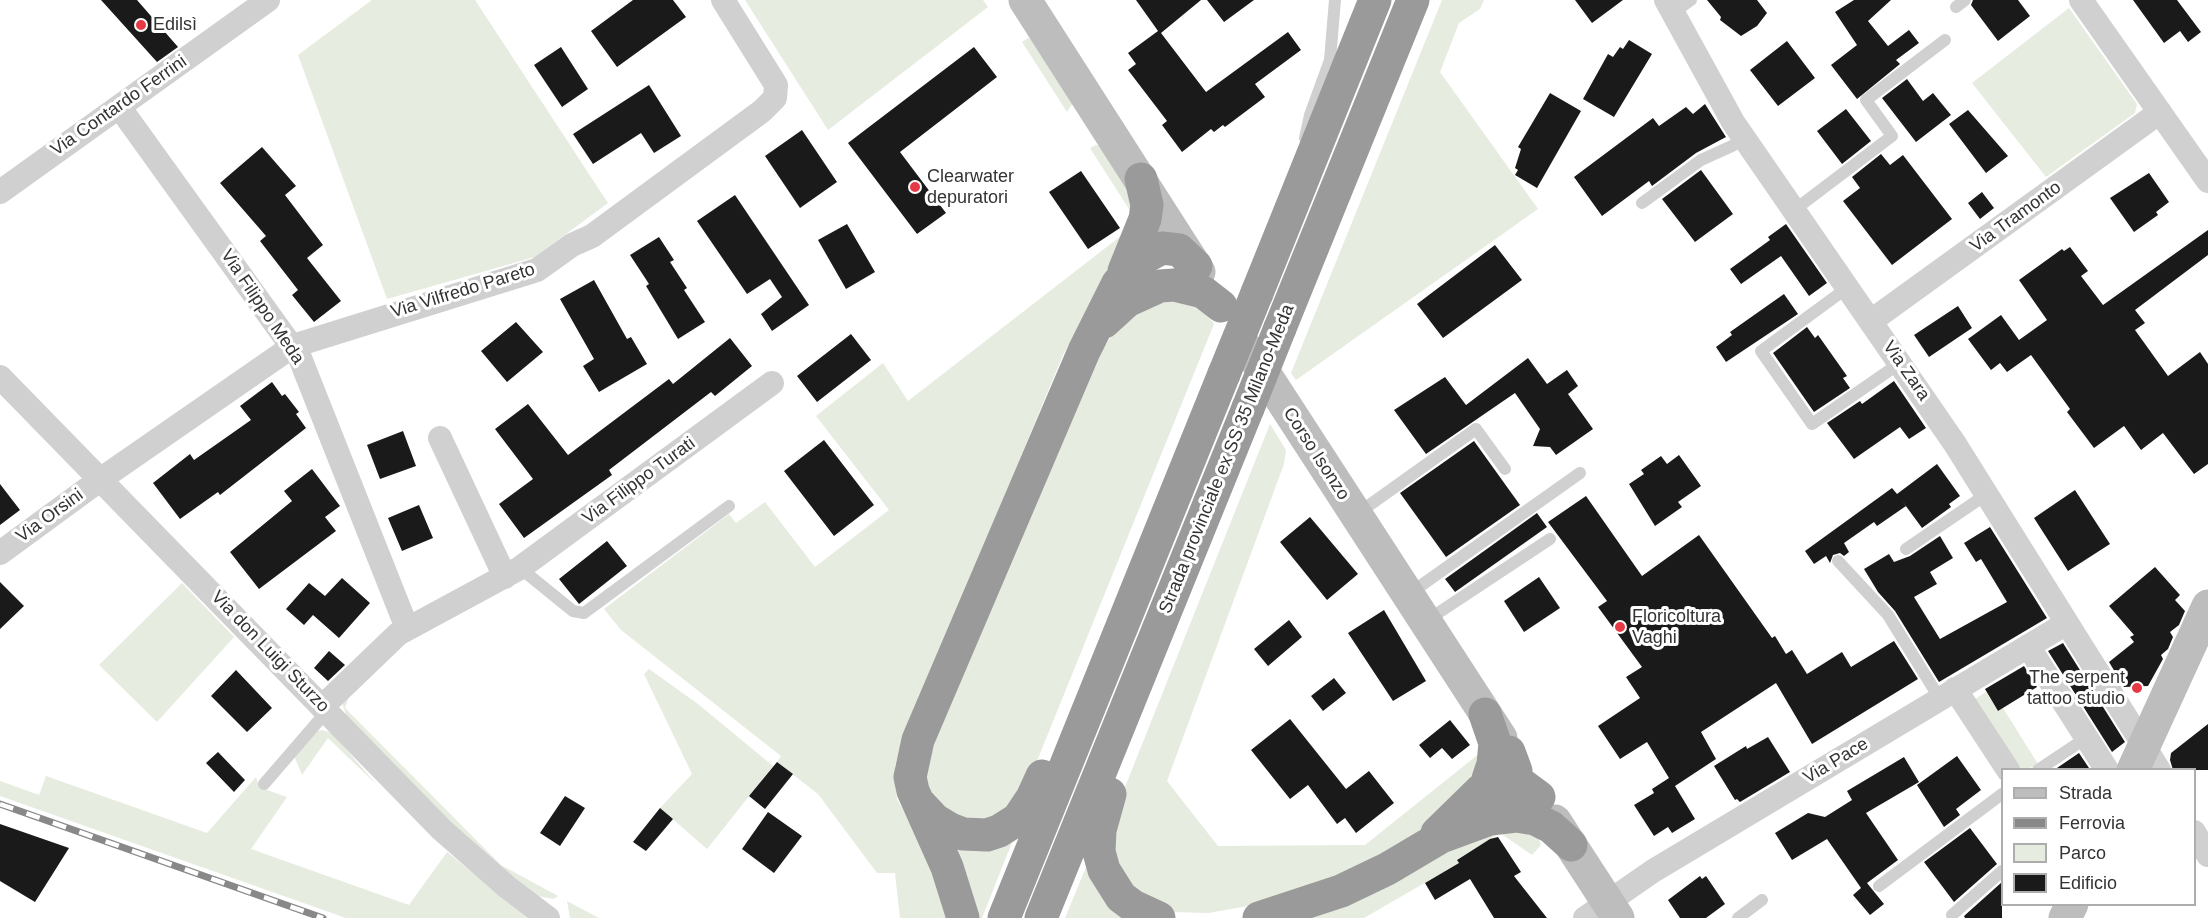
<!DOCTYPE html>
<meta charset="utf-8">
<style>
body{margin:0}
#map{position:relative;width:2208px;height:918px;overflow:hidden;background:#fff;font-family:Helvetica,sans-serif}
canvas{display:block}
.legend{position:absolute;left:2001px;top:768px;width:195px;height:138px;box-sizing:border-box;background:#fff;border:2px solid #adadad;margin:0;padding:8px 10px;list-style:none;font-size:18px;color:#333}
.legend li{display:flex;align-items:center;gap:12px;height:30px}
.legend b{width:30px;border:2px solid #adadad}
</style>
<div id="map">
<canvas width="2208" height="918"></canvas>
<ul class="legend">
<li><b style="height:8px;background:#bdbdbd"></b>Strada</li>
<li><b style="height:8px;background:#888"></b>Ferrovia</li>
<li><b style="height:16px;background:#e6ecdf"></b>Parco</li>
<li><b style="height:16px;background:#1a1a1a"></b>Edificio</li>
</ul>
</div>
<script>
const ctx = document.querySelector('canvas').getContext('2d');
ctx.lineJoin = 'round';
function paint(path, color) { ctx.fillStyle = color; ctx.fill(path, 'evenodd'); }
const shape = rows => new Path2D(rows.map(r => 'M' + r).join(''));
function strokePath(path, color, width, dash) { ctx.strokeStyle = color; ctx.lineWidth = width; ctx.lineCap = dash ? 'butt' : 'round'; ctx.setLineDash(dash || []); ctx.stroke(path); }
function drawText(font, color, halo, rows, align = 'center') {
  ctx.font = font + ' Helvetica,sans-serif'; ctx.lineWidth = 6; ctx.setLineDash([]); ctx.textBaseline = 'middle'; ctx.strokeStyle = halo; ctx.fillStyle = color; for (const [text, x, y, turn = 0] of rows) {
    ctx.save(); ctx.translate(x, y); ctx.rotate((+turn || 0) * Math.PI / 180); ctx.textAlign = isNaN(turn) ? turn : align; if (halo) ctx.strokeText(text, 0, 0); ctx.fillText(text, 0, 0); ctx.restore();
  }
}
paint(shape([
 [372,0,475,0,608,203,535,257,387,299,298,55],
 [745,0,983,0,988,7,828,130],
 [1442,0,1484,0,1480,9,1459,23,1440,72,1538,209,1296,380,1291,373],
 [2069,8,2137,104,2135,113,2046,177,1972,83],
 [1028,38,1033,40,1073,103,1067,112,1022,42],
 [1096,145,1101,146,1126,186,1134,217,1090,148],
 [1126,232,1124,244,1063,355,899,750,895,766,897,799,920,839,952,918,900,918,895,873,877,873,818,794,777,762,781,756,621,630,604,609,729,514,736,523,765,502,815,567,889,510,816,416,883,363,908,401],
 [1187,301,1204,311,1214,324,1024,793,1004,817,959,822,927,791,925,763,1100,353,1117,328,1150,302],
 [1270,424,1286,450,1284,464,1167,781,1218,846,1365,845,1480,753,1482,765,1439,816,1414,835,1348,873,1248,906,1208,913,1171,912,1144,902,1112,865,1117,807],
 [182,583,234,637,157,722,99,665],
 [649,669,698,704,773,766,707,849,660,808,692,774,644,674],
 [1986,692,1998,711,2003,708,2038,764,2028,769,2016,769,1972,701],
 [349,696,345,708,501,865,558,896,554,899,537,896,474,847,347,717,342,703],
 [322,730,332,733,377,785,328,738,302,775,295,758,297,751,316,731],
 [46,776,207,833,256,777,258,783,267,790,287,797,251,849,409,905,447,852,529,918,346,918,0,796,0,781,39,795],
 [1501,825,1538,837,1541,845,1532,855,1500,833,1458,859,1459,863,1364,918,1309,918,1468,839],
 [945,837,1013,840,982,918,972,918],
 [1089,860,1137,918,1065,918],
 [567,901,599,918,570,918]
]), '#e6ecdf');
paint(shape([
 [101,0,137,0,178,47,157,62],
 [633,0,673,0,686,17,617,67,591,31],
 [1136,0,1201,0,1161,33,1206,92,1288,32,1301,50,1255,84,1265,97,1225,127,1223,125,1214,132,1211,129,1182,152,1162,125,1167,121,1128,70,1136,64,1128,53,1158,31],
 [1207,0,1254,0,1224,22],
 [1575,0,1623,0,1592,23],
 [1707,0,1757,0,1767,13,1757,26,1741,36,1720,20,1721,17],
 [1854,0,1891,0,1868,21,1888,46,1909,30,1919,43,1896,60,1900,64,1857,99,1831,65,1857,45,1835,12],
 [1973,0,2018,0,2030,16,1998,41,1971,5],
 [2133,0,2177,0,2201,32,2188,42,2180,31,2164,43],
 [1629,40,1652,54,1614,117,1583,99,1608,54,1613,57,1620,47,1623,49],
 [1787,41,1815,78,1778,106,1750,70],
 [561,47,588,89,562,107,534,65],
 [974,47,997,77,900,152,946,213,917,234,848,143],
 [1907,79,1923,101,1933,93,1951,115,1916,142,1882,98],
 [649,85,681,136,654,153,641,133,593,164,573,134],
 [1550,93,1581,111,1537,188,1515,175,1518,170,1515,168,1521,149,1518,147],
 [1705,104,1726,137,1696,153,1652,186,1649,181,1602,216,1574,177,1653,118,1659,126,1686,107,1693,114],
 [1846,109,1871,141,1842,164,1817,131],
 [1968,110,2008,156,1986,173,1949,124],
 [802,130,837,182,800,208,765,156],
 [262,147,296,186,285,195,323,245,307,258,341,301,314,322,292,295,298,290,260,241,266,236,220,183],
 [1881,154,1890,165,1903,155,1952,219,1892,265,1843,201,1860,188,1852,177],
 [1701,170,1733,214,1695,242,1662,199],
 [1081,171,1120,228,1088,249,1049,192],
 [2149,173,2169,202,2156,212,2158,215,2134,232,2110,198],
 [1982,192,1994,208,1980,219,1968,203],
 [735,195,809,305,772,331,761,314,782,297,770,279,747,294,697,221],
 [847,224,875,272,846,289,818,240],
 [1786,224,1827,283,1809,296,1781,256,1741,284,1730,269,1770,240,1768,237],
 [2208,230,2208,255,2135,310,2145,323,2135,330,2168,376,2200,352,2208,364,2208,464,2194,474,2163,433,2141,450,2124,426,2094,448,2067,412,2070,409,2031,355,2007,372,2000,363,1991,370,1968,339,2001,315,2019,340,2047,320,2019,280,2062,249,2064,251,2070,247,2088,271,2081,276,2103,305],
 [659,237,674,260,670,262,687,288,684,290,705,322,678,339,646,286,649,284,630,255],
 [1495,245,1522,280,1443,338,1417,304],
 [594,280,627,339,631,337,647,364,599,392,583,366,594,359,560,299],
 [1784,294,1798,314,1726,362,1716,347,1732,335,1730,332],
 [1958,306,1972,328,1929,357,1914,335],
 [516,322,543,352,507,382,481,351],
 [1807,327,1815,338,1818,335,1847,376,1843,378,1850,388,1814,412,1773,353],
 [851,334,871,360,817,402,797,376],
 [730,338,752,366,715,396,711,392,609,470,612,475,524,538,499,504,533,479,495,429,528,404,568,455,669,379,673,384],
 [1528,358,1547,384,1567,370,1578,386,1568,394,1593,429,1556,455,1550,447,1533,446,1540,429,1515,393,1426,454,1394,410,1445,377,1466,405],
 [1894,381,1926,428,1909,439,1900,427,1854,459,1827,423,1860,401,1862,404],
 [272,382,282,396,285,394,299,412,296,414,306,428,220,495,218,492,180,519,153,483,190,454,194,460,251,420,240,406],
 [403,431,416,466,380,479,367,445],
 [824,440,874,505,834,536,784,471],
 [1474,441,1520,505,1446,557,1400,493],
 [1679,455,1701,486,1678,502,1682,507,1655,526,1629,484,1644,474,1641,470,1661,456,1667,464],
 [1937,464,1960,496,1949,504,1951,507,1922,528,1900,498,1906,506,1877,526,1874,522,1844,543,1849,552,1844,556,1840,553,1833,555,1830,563,1826,556,1814,564,1805,551,1892,488,1897,494],
 [312,469,340,506,325,517,336,531,259,589,230,552,292,501,284,491],
 [0,484,20,510,0,525],
 [2075,490,2110,544,2068,571,2034,518],
 [1586,496,1642,576,1699,535,1772,638,1775,636,1786,654,1792,650,1807,674,1842,652,1851,667,1894,641,1918,679,1812,744,1776,683,1701,732,1716,759,1675,786,1695,819,1672,833,1668,827,1654,836,1634,805,1654,793,1652,789,1669,778,1647,742,1620,759,1598,726,1640,698,1626,677,1642,667,1598,607,1607,601,1548,522],
 [419,505,433,538,402,551,388,518],
 [1537,513,1547,527,1455,592,1445,579],
 [1310,517,1358,574,1327,600,1280,542],
 [1990,527,2047,618,1939,682,1895,611,1878,592,1864,569,1889,554,1894,562,1910,556,1940,536,1953,558,1930,572,1937,584,1914,597,1940,639,2007,602,1981,559,1976,562,1964,543],
 [607,541,627,566,579,604,559,579],
 [2155,567,2180,595,2175,600,2185,611,2179,625,2170,632,2173,637,2168,649,2161,655,2163,659,2148,686,2124,687,2109,662,2134,642,2130,637,2134,635,2109,606],
 [1539,577,1560,608,1524,632,1504,601],
 [342,578,370,603,339,638,313,615,304,625,286,609,309,583,325,596],
 [0,582,24,606,0,629],
 [1384,610,1426,681,1393,701,1348,633],
 [1289,620,1302,637,1268,666,1254,649],
 [2063,643,2125,742,2112,752,2048,651],
 [329,651,345,665,328,681,314,668],
 [2024,666,2037,687,1998,711,1985,689],
 [236,670,272,708,247,732,211,696],
 [1334,678,1346,693,1323,711,1311,696],
 [1290,719,1346,789,1369,771,1394,803,1356,833,1345,818,1337,824,1308,785,1290,799,1251,750],
 [1450,720,1470,745,1452,759,1442,748,1430,758,1419,745],
 [2208,724,2208,770,2173,770,2170,760,2171,753],
 [1768,737,1790,772,1740,802,1737,799,1735,800,1714,766,1746,746,1747,749],
 [218,752,245,780,234,792,206,763],
 [2079,753,2089,768,2087,770,2054,770],
 [1957,756,1981,790,1956,809,1960,815,1944,827,1917,785],
 [1904,757,1919,782,1866,813,1898,860,1867,883,1884,904,1870,915,1853,895,1861,888,1827,839,1792,860,1775,833,1808,813,1825,817,1852,800,1847,791],
 [777,762,793,774,765,809,749,796],
 [565,796,585,808,560,846,540,833],
 [660,808,673,819,646,851,633,842],
 [768,812,802,836,774,873,742,849],
 [0,824,69,848,35,902,0,881],
 [1970,828,1997,864,1954,902,1924,862],
 [1498,837,1521,872,1514,876,1547,918,1494,918,1470,879,1435,900,1425,883,1459,863,1457,860,1490,839],
 [1700,876,1702,879,1706,876,1725,904,1706,918,1680,918,1668,900],
 [2002,882,2002,918,1965,918,1964,916]
]), '#1a1a1a');
strokePath(shape([
 [1956,7,1965,0],
 [1673,13,1691,0],
 [1305,138,1310,115,1330,60,1335,0],
 [1642,203,1701,160,1732,146,1744,138],
 [1793,211,1892,136,1866,100,1945,40],
 [1847,288,1761,351,1812,424,1900,363],
 [1357,514,1476,429,1505,469],
 [1906,549,1987,494],
 [1838,561,1888,615,1940,699],
 [520,568,573,611,584,613,729,506],
 [1409,594,1580,473],
 [1426,621,1550,539],
 [2038,770,2086,738],
 [264,784,327,711],
 [1879,886,2002,794],
 [1952,915,2002,871],
 [1738,918,1762,900]
]), '#d0d0d0', 12);
strokePath(shape([
 [1666,0,1733,122,1955,444,2159,770],
 [2081,0,2208,181],
 [120,108,300,358,407,628],
 [0,192,268,0],
 [1871,321,2160,112],
 [0,377,442,830,507,887,548,918],
 [440,438,505,577],
 [0,553,101,479,293,346,537,270,572,245,592,236,762,111,775,98,776,85,723,0],
 [2028,646,2107,770],
 [1955,689,2008,770],
 [323,706,398,634,520,568,772,383],
 [2194,832,2208,855],
 [1585,918,1653,871,2067,623]
]), '#d0d0d0', 24);
strokePath(shape([
 [1025,0,1199,272],
 [1250,351,1501,738],
 [2133,770,2208,606],
 [1555,821,1618,918],
 [2065,918,2072,904]
]), '#bdbdbd', 33);
strokePath(shape([
 [1124,271,1145,219,1147,205,1141,179],
 [1257,293,1375,0],
 [1104,322,1127,301,1160,286,1174,285,1203,292,1221,306],
 [1280,328,1413,0],
 [1485,714,1495,743,1493,764,1488,779],
 [1110,794,1100,830,1099,852,1104,870,1121,897,1133,906,1159,918],
 [1509,798,1516,780,1516,771,1509,752],
 [921,805,935,820,950,829,963,834,987,835,999,831,1018,819,1032,798,1042,776],
 [1437,833,1481,790,1494,781,1504,779,1516,780,1539,797],
 [963,918,947,867,913,791,910,777,918,740,1084,351,1118,283,1138,261,1162,248,1179,250,1196,266],
 [1004,918,1224,374],
 [1041,918,1248,408],
 [1259,918,1341,891,1387,869,1441,837,1490,819,1516,816,1535,819,1551,827,1571,845]
]), '#9a9a9a', 33);
const rail = shape([
 [0,804,323,918]
]);
strokePath(rail, '#888', 7);
strokePath(rail, '#fff', 4.5, [14]);
strokePath(shape([
 [1224,374,1257,293],
 [1248,408,1280,328]
]), '#9a9a9a', 33);
for (const [x, y, r, color] of [
 [141,25,6,"#e63946"],
 [915,187,6,"#e63946"],
 [1620,627,6,"#e63946"],
 [2137,688,6,"#e63946"]
]) { const dot = new Path2D(); dot.arc(x, y, r, 0, 2 * Math.PI); ctx.fillStyle = color; ctx.fill(dot); strokePath(dot, '#fff', 2); }
drawText('18px', '#333', '#fff', [
 ["Edilsì",153,25],
 ["Clearwater",927,177],
 ["depuratori",927,198],
 ["Floricoltura",1632,617],
 ["Vaghi",1632,638],
 ["The serpent",2125,678,"right"],
 ["tattoo studio",2125,699,"right"]
], 'left');
drawText('18px', '#333', '#fff', [
 ["Via Contardo Ferrini",119,106,-35],
 ["Via Tramonto",2016,217,-36],
 ["Via Vilfredo Pareto",463,291,-17],
 ["Via Filippo Meda",262,307,56],
 ["Via Zara",1906,371,55],
 ["Corso Isonzo",1316,454,57],
 ["Strada provinciale ex SS 35 Milano-Meda",1227,459,-68],
 ["Via Filippo Turati",639,481,-36],
 ["Via Orsini",50,516,-36],
 ["Via don Luigi Sturzo",270,652,46],
 ["Via Pace",1836,761,-31]
]);
</script>
